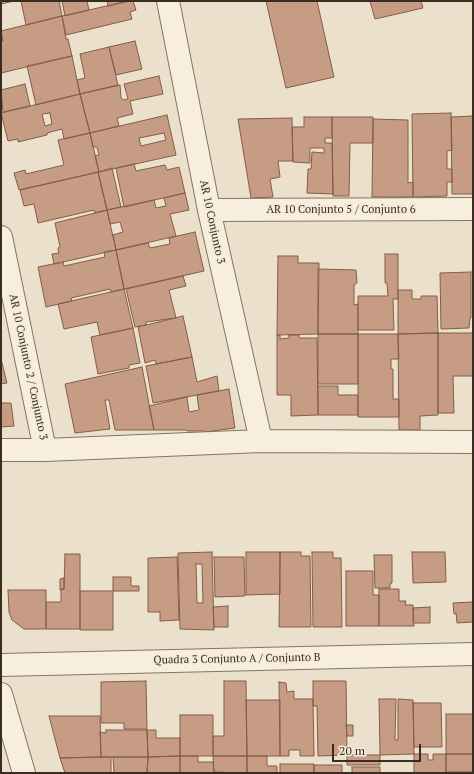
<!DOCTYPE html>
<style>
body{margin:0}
#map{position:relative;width:474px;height:774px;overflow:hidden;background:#ebe0cb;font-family:"PT Serif",serif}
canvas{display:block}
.frame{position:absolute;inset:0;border:2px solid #392c22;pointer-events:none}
.scale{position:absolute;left:332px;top:744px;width:89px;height:18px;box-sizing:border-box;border:2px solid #392c22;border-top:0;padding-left:5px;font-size:12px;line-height:14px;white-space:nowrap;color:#392c22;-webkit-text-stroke:3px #f3eada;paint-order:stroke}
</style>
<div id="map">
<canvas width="474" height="774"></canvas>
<div class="frame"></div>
<div class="scale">20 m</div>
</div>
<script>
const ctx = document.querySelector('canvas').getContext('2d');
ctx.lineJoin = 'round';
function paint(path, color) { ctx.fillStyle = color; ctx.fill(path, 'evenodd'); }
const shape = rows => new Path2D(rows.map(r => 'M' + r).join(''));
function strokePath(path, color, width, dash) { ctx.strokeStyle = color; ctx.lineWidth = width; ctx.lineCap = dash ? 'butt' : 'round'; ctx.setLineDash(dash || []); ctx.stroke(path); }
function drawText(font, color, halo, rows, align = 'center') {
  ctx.font = font + ' "PT Serif",serif'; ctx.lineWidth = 3; ctx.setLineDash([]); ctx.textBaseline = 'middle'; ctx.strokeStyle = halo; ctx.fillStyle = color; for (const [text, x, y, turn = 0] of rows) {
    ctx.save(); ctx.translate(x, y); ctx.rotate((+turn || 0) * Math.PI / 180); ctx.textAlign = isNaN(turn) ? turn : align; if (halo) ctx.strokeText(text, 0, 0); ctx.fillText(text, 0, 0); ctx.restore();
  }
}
const building = shape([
 [1,1,14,1,1,4,1,1],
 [21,1,59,1,62,16,26,25,21,1],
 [62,1,87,1,89,10,65,16,62,1],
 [107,1,129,1,108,6,107,1],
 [129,1,133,1,136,10,130,12,132,19,66,35,62,16,129,1],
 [266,1,317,1,334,77,286,88,266,1],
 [370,1,421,1,423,8,375,19,370,1],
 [62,16,66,39,68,39,72,56,1,73,1,41,3,41,1,31,62,16],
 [135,41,142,69,116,75,109,47,135,41],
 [109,47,118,85,80,94,77,80,85,78,80,54,109,47],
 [72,56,80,94,36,105,27,66,72,56],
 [159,76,163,94,130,101,133,114,117,118,119,126,90,133,80,94,120,85,121,98,124,100,128,99,124,84,159,76],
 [25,84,30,106,3,112,1,90,25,84],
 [80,94,90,133,64,139,62,129,47,133,47,135,18,142,18,139,8,141,1,113,80,94],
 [50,113,52,124,45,126,42,114,50,113],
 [451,113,452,150,447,151,447,169,452,169,452,182,447,182,447,196,413,197,412,114,451,113],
 [167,115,176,155,99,172,95,156,99,155,97,147,93,147,90,133,167,115],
 [164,133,166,140,141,146,139,138,164,133],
 [473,116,473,194,452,194,451,117,473,116],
 [304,117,332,117,332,138,325,138,325,143,332,143,333,194,307,193,308,169,311,169,312,152,324,153,324,148,310,148,310,163,293,162,292,127,304,127,304,117],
 [332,117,373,117,373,143,350,143,349,196,333,196,332,117],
 [292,118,293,161,278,161,280,177,270,179,273,197,251,198,238,119,292,118],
 [373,119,408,120,408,183,413,182,413,197,372,197,373,119],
 [90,133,99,172,19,190,14,173,25,170,26,174,64,165,58,140,90,133],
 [134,164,136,171,165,165,167,170,179,167,185,193,124,207,116,168,134,164],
 [112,168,121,207,107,210,98,172,112,168],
 [98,172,107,210,95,213,94,210,38,223,34,204,24,206,20,190,98,172],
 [185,193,189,210,170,214,176,236,116,250,113,235,123,232,120,222,110,224,107,210,154,200,156,208,166,206,164,198,185,193],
 [107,210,116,250,54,264,52,254,59,253,58,248,60,247,55,223,107,210],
 [195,232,204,271,124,289,116,250,148,243,150,248,170,244,169,238,195,232],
 [116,250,124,289,111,292,110,289,71,298,72,301,46,307,38,267,63,262,64,266,105,257,104,252,116,250],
 [385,254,398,254,398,299,393,299,394,330,358,330,358,296,388,296,387,283,385,283,385,254],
 [278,256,298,256,298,263,319,263,318,334,277,335,278,256],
 [318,269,356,270,357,283,354,285,354,305,358,304,358,334,318,334,318,269],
 [471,272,471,318,470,318,469,328,441,329,440,273,471,272],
 [183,276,186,286,169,290,176,318,146,322,146,325,135,327,126,289,183,276],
 [124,289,133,328,100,335,97,322,64,329,58,304,124,289],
 [398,290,412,290,412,299,421,299,421,296,437,296,438,333,398,334,398,290],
 [183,316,192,357,156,364,155,360,145,363,138,327,183,316],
 [133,328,140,363,129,365,129,368,98,374,91,337,133,328],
 [438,333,438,415,420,416,420,430,399,430,398,334,438,333],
 [438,333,473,333,473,376,453,376,454,413,438,413,438,333],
 [318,334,358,334,358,384,318,384,318,334],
 [358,334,398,334,399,359,391,359,391,369,393,369,393,399,399,399,399,417,358,417,358,334],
 [277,335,280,335,280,339,289,338,289,335,299,335,299,338,317,338,318,415,291,416,291,395,277,395,277,335],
 [192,357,197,382,217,376,219,391,153,403,146,366,192,357],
 [1,359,7,383,1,384,1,359],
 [142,367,154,430,115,430,109,400,105,400,110,429,75,433,65,384,142,367],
 [318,386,338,386,338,395,358,395,358,415,318,415,318,386],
 [229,389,235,428,205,432,204,431,187,431,186,430,154,430,149,406,187,397,189,412,199,410,197,395,229,389],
 [1,403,11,403,14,426,1,427,1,403],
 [212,552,214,630,180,629,178,553,212,552],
 [196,564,202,564,203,603,197,603,196,564],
 [246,552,280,552,280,594,246,595,246,552],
 [280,552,301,552,301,556,310,556,311,627,279,627,280,552],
 [312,552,333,552,333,558,341,558,342,627,313,627,312,552],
 [412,552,445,552,446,582,413,583,412,552],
 [65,554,80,554,80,629,46,629,46,602,61,602,61,589,64,589,65,554],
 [374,555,392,555,392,583,390,584,390,588,375,588,374,555],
 [177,557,179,620,160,621,160,612,148,612,148,558,177,557],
 [214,557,244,557,245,596,215,597,214,557],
 [346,571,373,571,373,595,379,595,379,626,346,626,346,571],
 [113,577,131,577,131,586,139,586,139,591,113,591,113,577],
 [64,578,64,589,60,590,60,579,64,578],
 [379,589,399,589,399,601,406,601,405,605,413,605,414,626,379,626,379,589],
 [8,590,46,590,46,629,24,629,12,620,9,612,8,590],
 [80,591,113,591,113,630,80,630,80,591],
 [473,602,473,622,457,623,456,613,454,614,453,603,473,602],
 [228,606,228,627,214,627,213,607,228,606],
 [430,607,430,623,413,623,413,608,430,607],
 [146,681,147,729,124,729,124,723,101,723,101,682,146,681],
 [224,681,246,681,247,756,213,756,213,736,224,736,224,681],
 [313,681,346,681,347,755,318,756,317,706,313,706,313,681],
 [279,682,286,683,287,692,294,691,294,699,313,699,314,756,300,756,300,750,289,750,289,756,280,756,279,682],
 [379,699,396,699,395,740,398,740,398,699,413,700,414,754,380,755,379,699],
 [246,700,280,700,280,756,247,756,246,700],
 [413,703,441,703,442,747,414,747,413,703],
 [446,714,473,714,473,754,446,754,446,714],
 [180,715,213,715,213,756,180,756,180,715],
 [49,716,100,716,101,757,60,758,49,716],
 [346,725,353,725,353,736,347,736,346,725],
 [106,730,147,730,148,757,101,757,100,732,106,733,106,730],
 [147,730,156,730,156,738,180,738,180,756,148,757,147,730],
 [414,754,428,754,428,760,433,760,433,754,446,754,446,773,414,773,414,754],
 [446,754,473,754,473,772,446,772,446,754],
 [347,755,380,755,380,765,347,765,347,755],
 [180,756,180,773,147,773,148,757,180,756],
 [180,756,198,756,198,762,213,762,214,773,180,773,180,756],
 [213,756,247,756,247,773,214,772,213,756],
 [247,756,267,756,267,766,277,766,277,773,247,773,247,756],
 [101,757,111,757,111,773,65,773,60,758,101,757],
 [113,757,148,757,147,773,114,773,113,757],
 [280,764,314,764,314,773,280,773,280,764],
 [314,765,342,765,342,773,314,773,314,765],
 [352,767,380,767,380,773,352,773,352,767]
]);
paint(building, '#c69c84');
strokePath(building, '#845c48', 1);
const minor = shape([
 [168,1,209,210,261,441],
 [209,210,473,209],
 [1,237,45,450],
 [1,450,45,450,261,441,473,442],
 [1,665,473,654],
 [1,694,24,773]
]);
strokePath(minor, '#877360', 24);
strokePath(minor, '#f7eede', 22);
drawText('11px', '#392c22', '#f3eada', [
 ["AR 10 Conjunto 5 / Conjunto 6",341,210],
 ["AR 10 Conjunto 3",212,222,78],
 ["AR 10 Conjunto 2 / Conjunto 3",28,367,78],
 ["Quadra 3 Conjunto A / Conjunto B",237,659,-1]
]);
</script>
